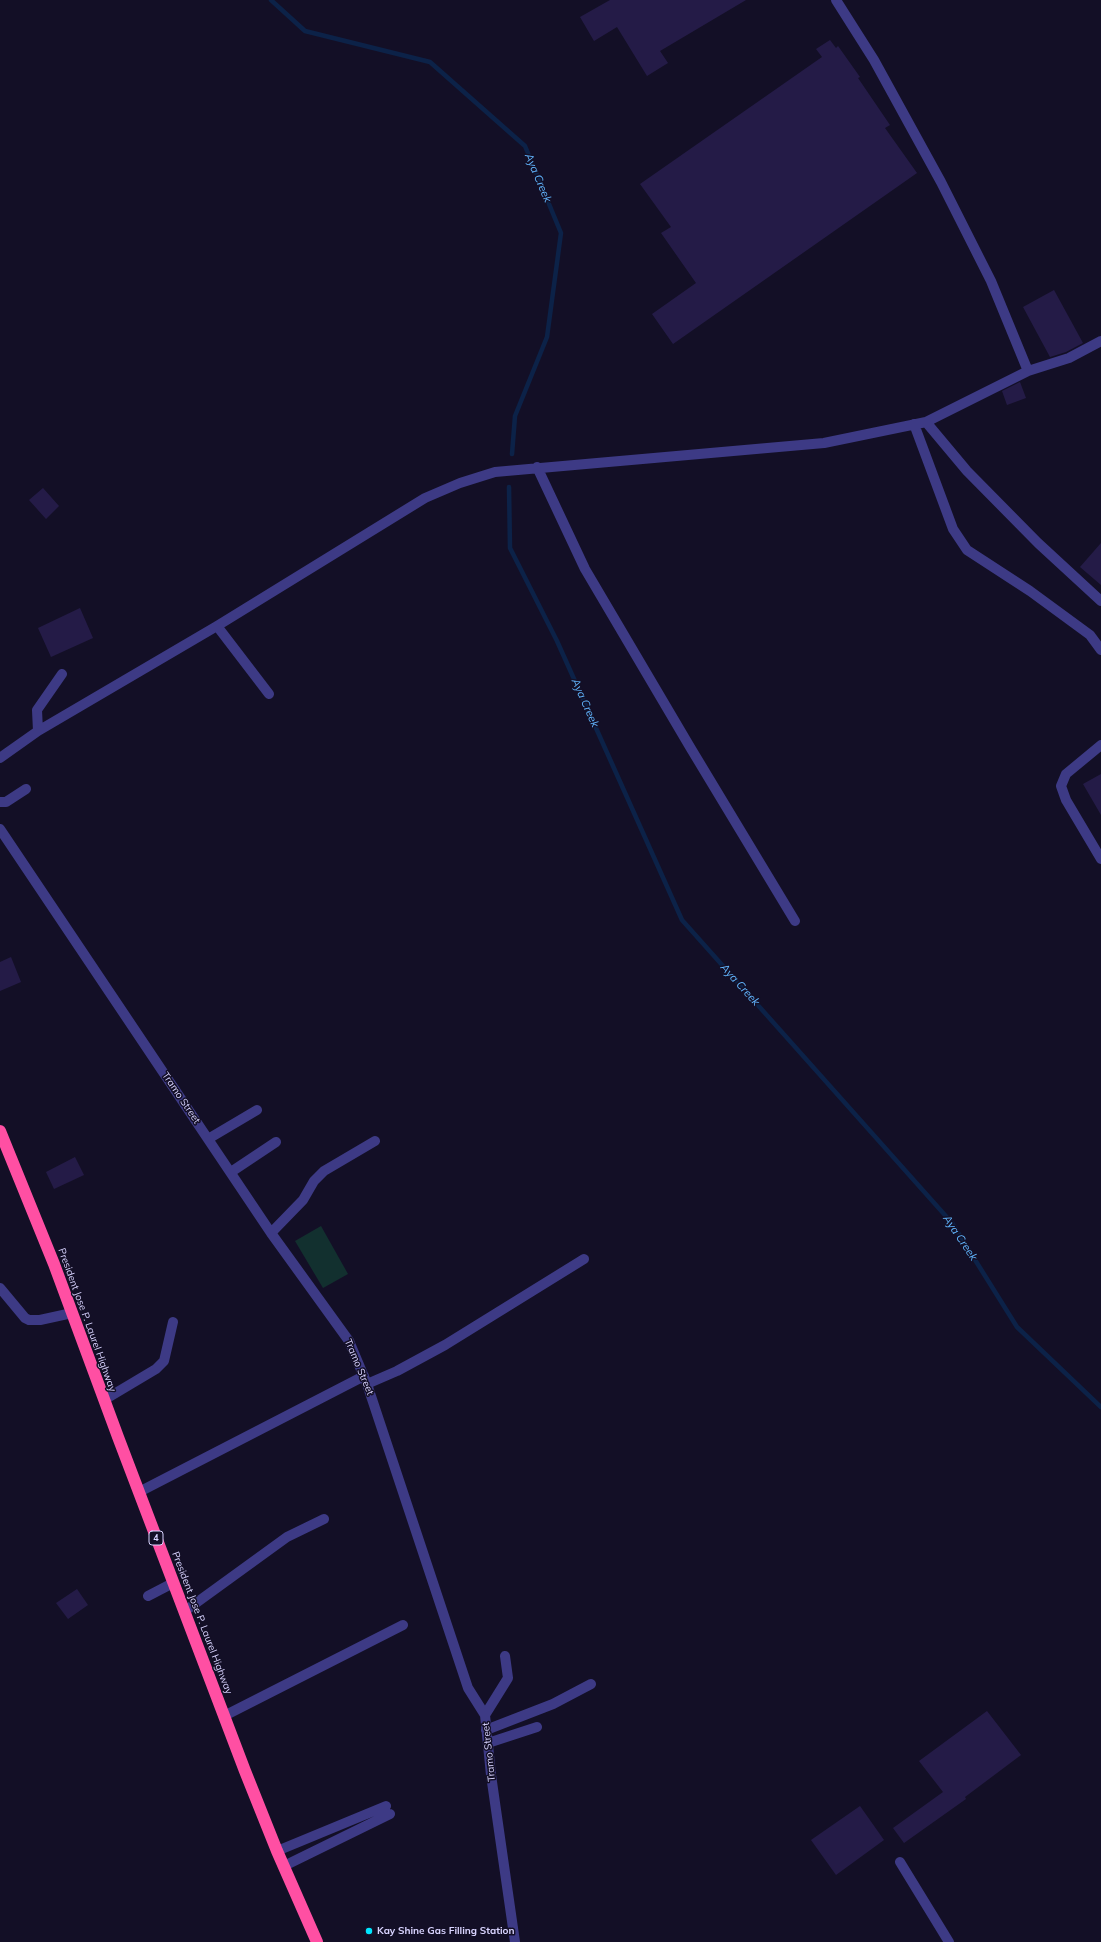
<!DOCTYPE html>
<style>
body{margin:0}
canvas{display:block;background:#130f26}
</style>
<canvas width="1101" height="1942"></canvas>
<script>
const ctx = document.querySelector('canvas').getContext('2d');
ctx.lineJoin = 'round';
function paint(path, color) { ctx.fillStyle = color; ctx.fill(path, 'evenodd'); }
const shape = rows => new Path2D(rows.map(r => 'M' + r).join(''));
function strokePath(path, color, width, dash) { ctx.strokeStyle = color; ctx.lineWidth = width; ctx.lineCap = dash ? 'butt' : 'round'; ctx.setLineDash(dash || []); ctx.stroke(path); }
function drawText(font, color, halo, rows, align = 'center') {
  ctx.font = font + ' Mulish,sans-serif'; ctx.lineWidth = 3; ctx.setLineDash([]); ctx.textBaseline = 'middle'; ctx.strokeStyle = halo; ctx.fillStyle = color; for (const [text, x, y, turn = 0] of rows) {
    ctx.save(); ctx.translate(x, y); ctx.rotate((+turn || 0) * Math.PI / 180); ctx.textAlign = isNaN(turn) ? turn : align; if (halo) ctx.strokeText(text, 0, 0); ctx.fillText(text, 0, 0); ctx.restore();
  }
}
paint(shape([
 [321,1226,348,1274,323,1288,295,1241]
]), '#12302f');
strokePath(shape([
 [271,0,305,31,430,62,525,146,561,233,547,337,515,416,512,454],
 [509,487,510,548,557,641,682,920,952,1223,1017,1327,1101,1407]
]), '#0c2248', 4.5);
paint(shape([
 [610,0,746,0,660,51,668,63,647,76,617,27,594,41,580,17],
 [830,40,836,48,838,46,860,77,858,78,890,125,885,128,917,173,673,344,652,314,696,283,661,233,671,227,640,184,822,57,816,49],
 [1054,290,1083,343,1066,352,1050,357,1023,307],
 [1020,382,1026,398,1007,405,1002,391],
 [43,488,59,506,46,519,29,500],
 [1101,543,1101,585,1080,567],
 [80,608,93,638,51,657,38,628],
 [1101,774,1101,815,1083,784],
 [11,957,21,982,0,991,0,962],
 [75,1157,84,1175,54,1189,46,1172],
 [77,1589,88,1605,68,1619,56,1603],
 [987,1711,1021,1755,965,1797,966,1799,904,1843,893,1828,943,1792,919,1761],
 [860,1806,884,1840,836,1875,811,1840]
]), '#241b47');
strokePath(shape([
 [836,0,874,60,941,182,991,281,1028,371],
 [926,422,967,471,1038,543,1101,601],
 [914,424,953,529,967,550,1030,591,1090,635,1101,650],
 [537,467,585,569,690,747,795,921],
 [217,626,269,694],
 [38,731,37,710,62,674],
 [1101,745,1066,774,1061,786,1066,800,1101,859],
 [0,758,38,731,217,626,425,498,460,483,495,472,824,443,926,422,1028,371,1069,358,1101,341],
 [0,802,6,802,26,789],
 [0,829,271,1233,349,1341,367,1384,468,1688,485,1715,491,1775,515,1942],
 [208,1139,257,1110],
 [231,1172,276,1142],
 [271,1233,303,1200,314,1181,324,1171,375,1141],
 [0,1288,25,1318,29,1320,40,1320,72,1313],
 [367,1384,397,1371,445,1345,584,1259],
 [104,1400,156,1369,164,1361,173,1322],
 [139,1492,364,1376],
 [148,1596,173,1583],
 [185,1611,287,1537,324,1519],
 [485,1715,508,1678,505,1656],
 [224,1716,403,1625],
 [486,1730,553,1704,591,1684],
 [488,1743,537,1727],
 [277,1851,386,1806],
 [900,1862,949,1942],
 [284,1866,390,1814]
]), '#3d3a85', 10);
strokePath(shape([
 [0,1131,54,1264,118,1437,245,1771,277,1851,317,1942]
]), '#ff4fa3', 12);
for (const [x, y, r, color] of [
 [369,1931,4,"#00e5ff"]
]) { const dot = new Path2D(); dot.arc(x, y, r, 0, 2 * Math.PI); ctx.fillStyle = color; ctx.fill(dot); strokePath(dot, '#130f26', 1.5); }
for (const [x, y, w] of [
 [156,1538,14]
]) { const box = new Path2D(); box.roundRect(x - w / 2, y - 7, w, 14, 3); ctx.fillStyle = '#130f26'; ctx.fill(box); strokePath(box, '#d9d4ff', 1); }
drawText('bold 9px', '#d9d4ff', null, [
 ["4",156,1538]
]);
drawText('10px', '#d9d4ff', '#130f26', [
 ["Tramo Street",181,1098,56],
 ["President Jose P. Laurel Highway",87,1320,70],
 ["Tramo Street",359,1367,67],
 ["President Jose P. Laurel Highway",202,1623,69],
 ["Tramo Street",489,1752,-96]
]);
drawText('bold 10px', '#d9d4ff', '#130f26', [
 ["Kay Shine Gas Filling Station",377,1931]
], 'left');
drawText('italic 11px', '#62b6ff', '#130f26', [
 ["Aya Creek",538,178,67],
 ["Aya Creek",585,703,66],
 ["Aya Creek",740,985,48],
 ["Aya Creek",960,1238,56]
]);
</script>
